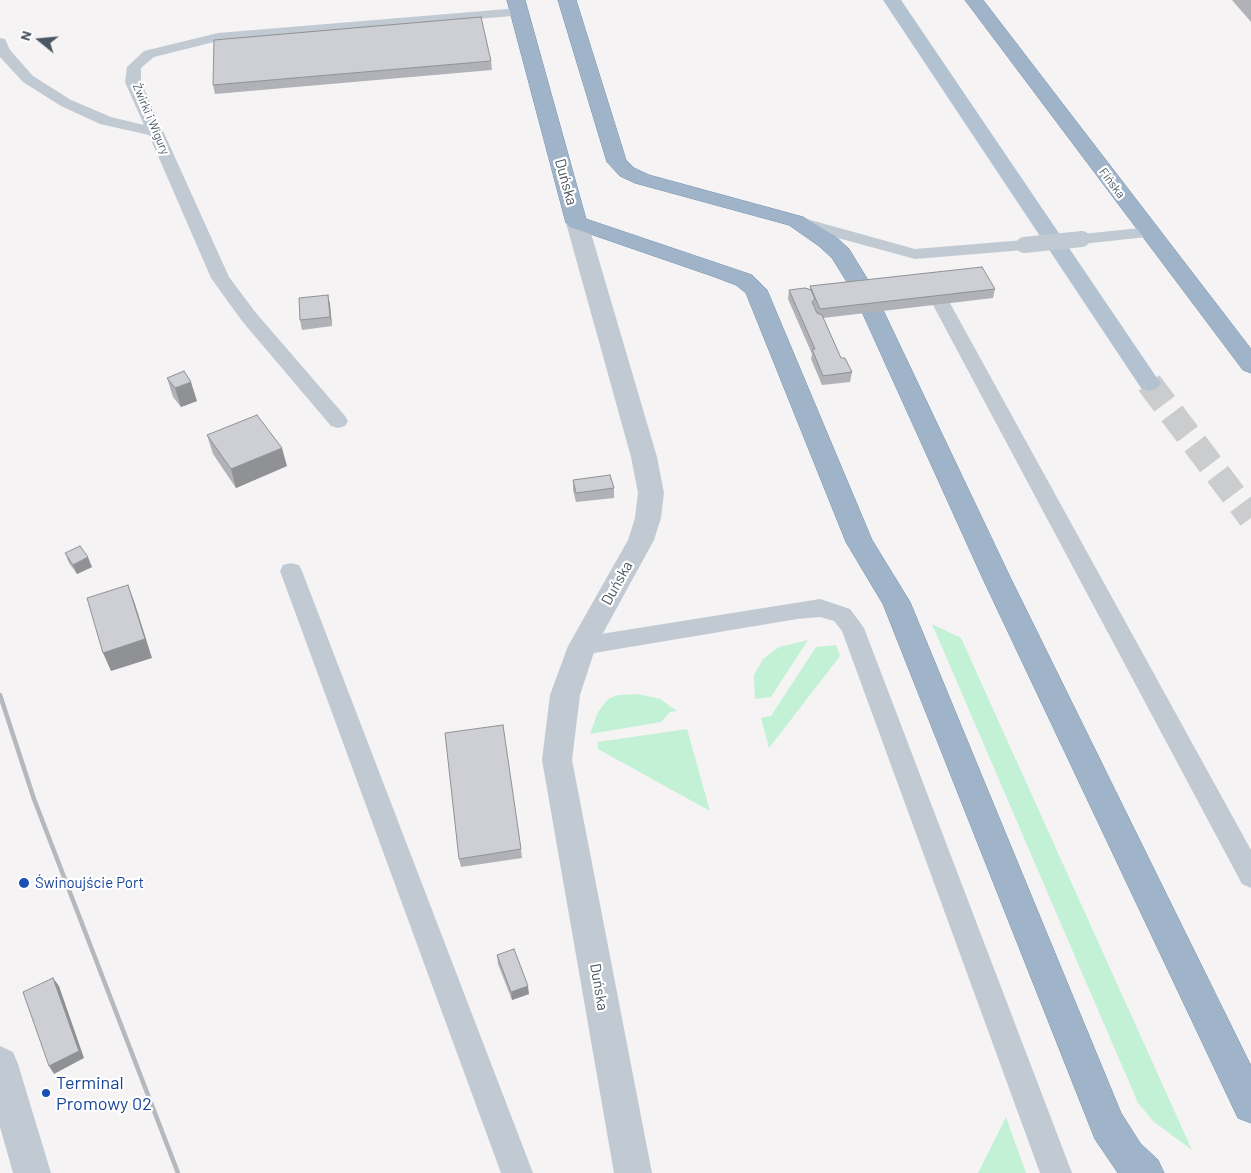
<!DOCTYPE html>
<meta charset="utf-8">
<style>
body{margin:0}
#map{position:relative;width:1251px;height:1173px;overflow:hidden;background:#f5f3f3;font-family:Barlow,sans-serif}
canvas{display:block}
.north{position:absolute;left:15px;top:15px;width:50px;height:50px;-webkit-text-stroke:4px #fff;paint-order:stroke;rotate:287deg;font-size:14px;font-weight:700;line-height:20px;text-align:center;color:#4a5661}
.north::after{content:'';display:block;margin:auto;width:18px;height:22px;background:#4a5661;clip-path:polygon(50% 0,100% 100%,50% 72%,0 100%)}
</style>
<div id="map">
<canvas width="1251" height="1173"></canvas>
<div class="north">N</div>
</div>
<script>
const ctx = document.querySelector('canvas').getContext('2d');
ctx.lineJoin = 'round';
function paint(path, color) { ctx.fillStyle = color; ctx.fill(path, 'evenodd'); }
const shape = rows => new Path2D(rows.map(r => 'M' + r).join(''));
function strokePath(path, color, width, dash) { ctx.strokeStyle = color; ctx.lineWidth = width; ctx.lineCap = dash ? 'butt' : 'round'; ctx.setLineDash(dash || []); ctx.stroke(path); }
function drawText(font, color, halo, rows, align = 'center') {
  ctx.font = font + ' Barlow,sans-serif'; ctx.lineWidth = 4.5; ctx.setLineDash([]); ctx.textBaseline = 'middle'; ctx.strokeStyle = halo; ctx.fillStyle = color; for (const [text, x, y, turn = 0] of rows) {
    ctx.save(); ctx.translate(x, y); ctx.rotate((+turn || 0) * Math.PI / 180); ctx.textAlign = isNaN(turn) ? turn : align; if (halo) ctx.strokeText(text, 0, 0); ctx.fillText(text, 0, 0); ctx.restore();
  }
}
paint(shape([
 [932,624,961,638,1192,1150,1154,1122,1138,1103],
 [808,640,771,697,755,699,754,675,763,659,779,647],
 [836,645,840,656,769,748,761,718,771,716,816,647],
 [638,694,660,699,677,711,670,712,661,722,590,734,598,712,608,699,618,695],
 [687,729,710,811,598,749,598,742],
 [1006,1117,1026,1173,978,1173]
]), '#c3f1d5');
strokePath(shape([
 [1149,383,1251,518]
]), '#caccce', 26, [26, 12]);
const trunk = shape([
 [507,0,525,0,586,219,752,275,767,290,872,540,910,602,1121,1113,1140,1143,1158,1160,1164,1173,1118,1173,1095,1139,883,604,846,542,746,293,736,285,715,277,570,227,566,223,507,0],
 [558,0,576,0,626,160,634,168,649,175,803,217,835,236,849,249,874,290,871,295,863,297,855,295,832,258,819,246,789,225,635,183,620,176,607,162,558,0],
 [965,0,983,0,1251,349,1251,373,1243,370,965,0],
 [873,305,881,307,884,312,1011,579,1251,1066,1251,1123,1238,1118,983,579,862,312,865,307,873,305]
]);
strokePath(trunk, '#7690ad', 1);
paint(shape([
 [519,8,524,9,526,12,524,15,218,41,154,57,141,68,141,82,229,277,256,313,345,416,348,421,345,426,338,428,331,426,242,321,211,278,149,135,100,124,61,106,23,82,0,57,0,38,5,39,10,50,33,76,71,100,111,117,144,125,125,82,127,67,144,51,218,33,519,8],
 [796,216,915,249,1024,240,1030,241,1033,245,1030,249,1024,250,915,259,790,225,787,221,790,217,796,216],
 [1150,227,1156,228,1159,232,1156,236,1082,244,1076,243,1073,239,1076,235,1082,234,1150,227],
 [942,299,949,301,951,305,1251,850,1251,888,1242,884,933,305,935,301,942,299],
 [291,563,299,565,302,571,533,1173,501,1173,280,571,283,565,291,563],
 [820,599,850,609,864,628,1072,1173,1040,1173,842,631,834,621,820,617,797,619,582,655,574,652,570,646,574,640,582,637,820,599]
]), '#c1cad2');
paint(shape([
 [577,217,584,219,588,223,657,457,664,493,661,518,654,540,596,646,580,695,572,760,652,1173,614,1173,542,760,550,695,568,646,628,540,635,518,638,493,631,457,566,223,570,219,577,217],
 [0,1046,13,1052,18,1064,51,1173,13,1173,0,1127,0,1046]
]), '#c1cad2');
paint(shape([
 [883,0,901,0,1157,378,1161,383,1157,388,1149,391,1141,388,883,0]
]), '#b3c2d1');
paint(trunk, '#9fb4c9');
strokePath(shape([
 [0,695,34,799,178,1173]
]), '#b5b8bd', 4.5);
strokePath(shape([
 [1024,245,1082,239]
]), '#c1cad2', 16);
paint(shape([
 [1232,0,1251,0,1251,22],
 [491,61,492,70,215,94,213,85],
 [810,286,995,289,993,298,823,318,841,358,852,372,850,382,822,385,811,359,812,354,788,299,789,290,810,290],
 [328,295,330,305,332,326,302,330,300,320],
 [167,378,197,401,181,407,173,397],
 [207,435,287,466,236,488,213,454],
 [573,480,614,488,614,498,576,502,573,490],
 [65,553,92,567,77,574,69,563],
 [521,849,522,858,461,867,459,859],
 [497,955,529,994,512,1000,498,964]
]), '#b0b2b7');
paint(shape([
 [328,295,330,305,332,326,330,317],
 [191,382,197,401,181,407,175,388],
 [282,448,287,466,236,488,231,469],
 [88,557,92,567,77,574,73,565],
 [128,585,135,604,152,658,111,671,103,653],
 [53,978,59,986,84,1058,54,1074,49,1066],
 [528,986,529,994,512,1000,511,992]
]), '#909195');
const building = shape([
 [481,17,491,61,213,85,214,40,481,17],
 [982,267,995,289,820,309,810,286,982,267],
 [805,288,811,290,815,299,812,302,817,313,822,315,841,358,845,358,852,372,823,376,812,349,815,349,789,290,805,288],
 [328,295,330,317,300,320,299,298,328,295],
 [184,371,191,382,175,388,167,378,184,371],
 [257,415,282,448,231,469,207,435,257,415],
 [610,475,614,488,576,493,573,480,610,475],
 [80,546,88,557,73,565,65,553,80,546],
 [128,585,145,639,103,653,87,598,128,585],
 [503,725,521,849,459,859,445,733,503,725],
 [514,949,528,986,511,992,497,955,514,949],
 [53,978,79,1051,49,1066,23,992,53,978]
]);
paint(building, '#cdcfd5');
strokePath(building, '#909195', 1);
for (const [x, y, r, color] of [
 [24,883,6,"#1a4fb4"],
 [46,1093,5,"#1a4fb4"]
]) { const dot = new Path2D(); dot.arc(x, y, r, 0, 2 * Math.PI); ctx.fillStyle = color; ctx.fill(dot); strokePath(dot, '#fff', 2); }
drawText('12px', '#4a5661', '#fff', [
 ["Żwirki i Wigury",151,119,67],
 ["Fińska",1112,183,53]
]);
drawText('15px', '#4a5661', '#fff', [
 ["Duńska",566,182,74],
 ["Duńska",617,583,-61],
 ["Duńska",599,987,80]
]);
drawText('15px', '#164399', '#fff', [
 ["Świnoujście Port",35,883]
], 'left');
drawText('18px', '#164399', '#fff', [
 ["Terminal",56,1083],
 ["Promowy 02",56,1104]
], 'left');
</script>
